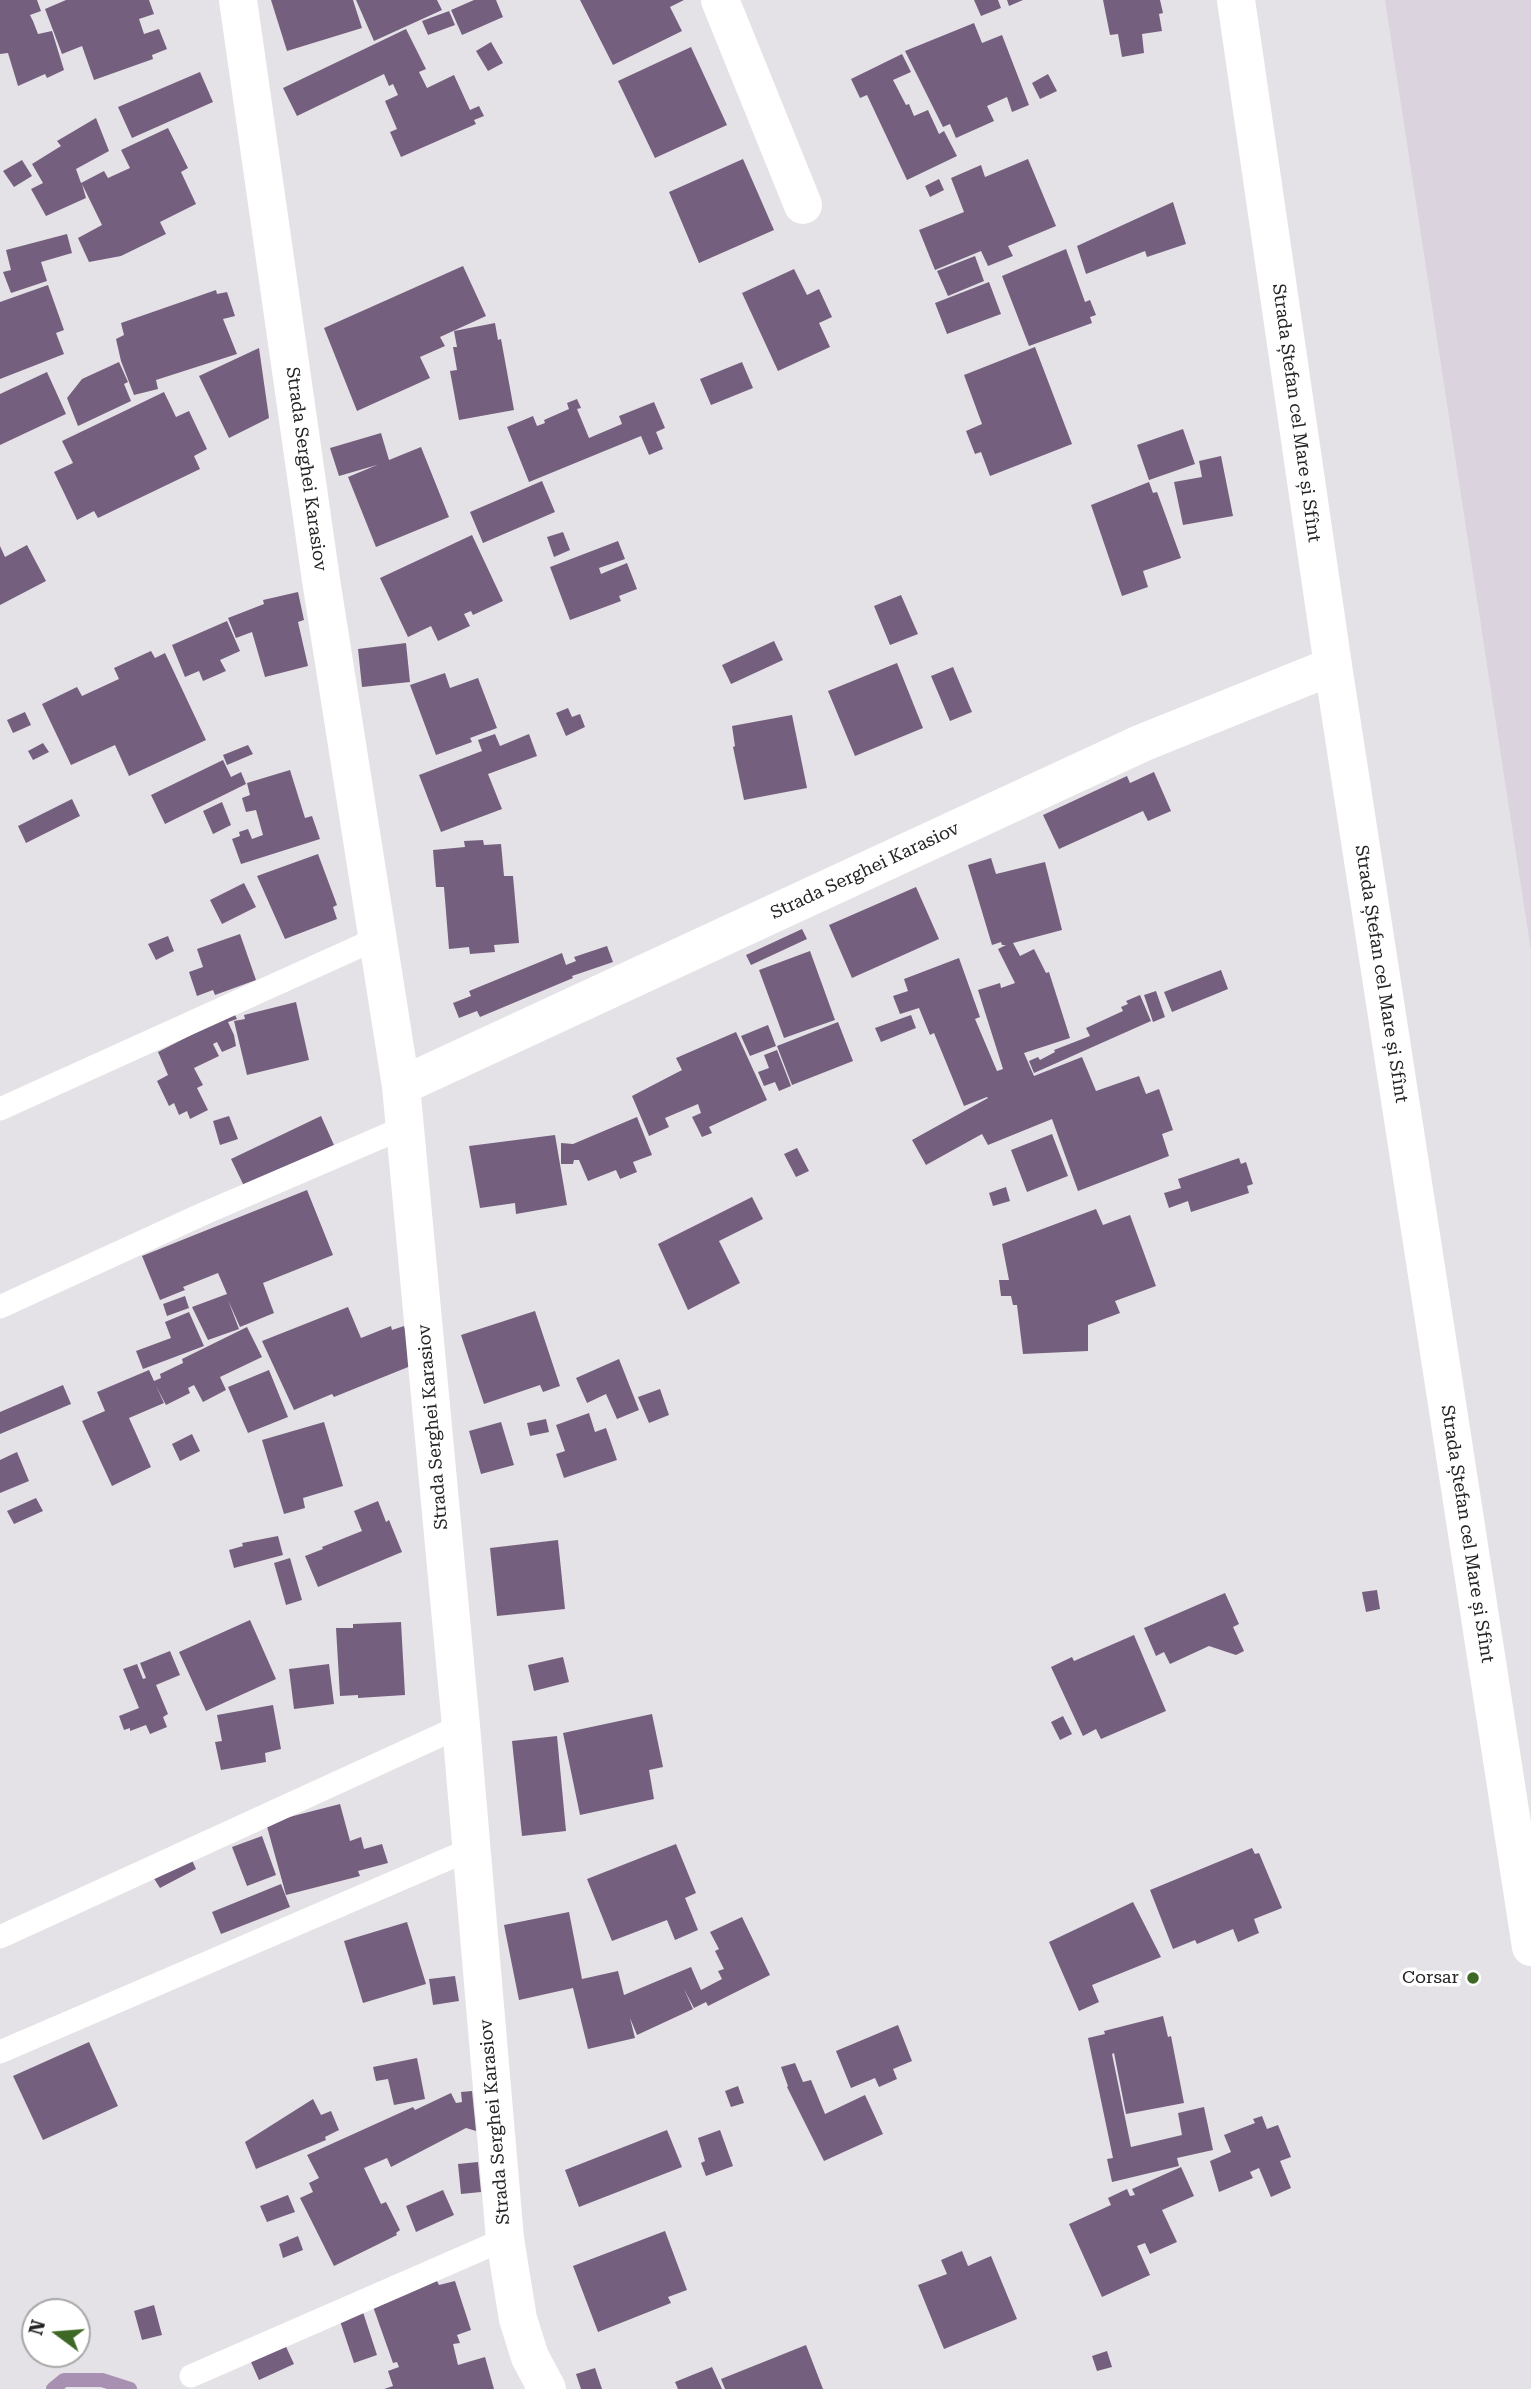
<!DOCTYPE html>
<meta charset="utf-8">
<style>
body{margin:0}
#map{position:relative;width:1531px;height:2389px;overflow:hidden;background:#e4e2e6;font-family:"Roboto Serif",serif}
canvas{display:block}
.north{position:absolute;left:21px;top:2298px;width:70px;height:70px;box-sizing:border-box;background:#fff;border:2px solid #a7a7a8;border-radius:50%;rotate:286deg;font-size:19px;font-weight:700;line-height:28px;text-align:center;color:#242325}
.north::after{content:'';display:block;margin:auto;width:24px;height:32px;background:#3e6825;clip-path:polygon(50% 0,100% 100%,50% 72%,0 100%)}
</style>
<div id="map">
<canvas width="1531" height="2389"></canvas>
<div class="north">N</div>
</div>
<script>
const ctx = document.querySelector('canvas').getContext('2d');
ctx.lineJoin = 'round';
function paint(path, color) { ctx.fillStyle = color; ctx.fill(path, 'evenodd'); }
const shape = rows => new Path2D(rows.map(r => 'M' + r).join(''));
function strokePath(path, color, width, dash) { ctx.strokeStyle = color; ctx.lineWidth = width; ctx.lineCap = dash ? 'butt' : 'round'; ctx.setLineDash(dash || []); ctx.stroke(path); }
function drawText(font, color, halo, rows, align = 'center') {
  ctx.font = font + ' "Roboto Serif",serif'; ctx.lineWidth = 7; ctx.setLineDash([]); ctx.textBaseline = 'middle'; ctx.strokeStyle = halo; ctx.fillStyle = color; for (const [text, x, y, turn = 0] of rows) {
    ctx.save(); ctx.translate(x, y); ctx.rotate((+turn || 0) * Math.PI / 180); ctx.textAlign = isNaN(turn) ? turn : align; if (halo) ctx.strokeText(text, 0, 0); ctx.fillText(text, 0, 0); ctx.restore();
  }
}
paint(shape([
 [1385,0,1531,0,1531,951]
]), '#dbd3de');
strokePath(shape([
 [53,2389,64,2380,102,2380,130,2389]
]), '#a790b1', 14);
paint(shape([
 [0,0,37,0,41,11,30,15,33,21,38,34,52,31,64,70,47,78,45,74,18,86,8,53,0,54],
 [66,0,149,0,154,14,139,19,144,34,159,29,167,49,152,55,153,59,94,80,82,46,62,54,45,9],
 [271,0,353,0,362,28,287,51],
 [356,0,437,0,442,10,374,41],
 [474,0,496,0,503,17,462,35,451,10],
 [580,0,684,0,670,7,682,31,613,65],
 [974,0,998,0,1001,8,981,16],
 [1007,0,1023,0,1009,6],
 [1103,0,1160,0,1163,13,1159,14,1162,31,1142,34,1144,53,1122,57,1118,34,1110,35],
 [449,11,455,25,428,35,422,21],
 [974,23,982,43,1002,35,1029,105,1012,112,1007,97,987,106,994,121,956,138,950,124,943,127,905,51],
 [406,29,426,69,419,72,427,88,454,75,470,110,479,106,484,116,474,120,476,124,401,157,390,132,397,129,385,101,398,95,393,84,389,86,384,74,297,116,283,88],
 [491,42,503,63,488,71,476,51],
 [691,47,727,125,655,158,618,81],
 [902,54,911,72,893,80,906,105,909,104,914,116,928,110,939,134,944,131,957,156,907,180,867,95,860,98,851,79],
 [200,72,213,102,132,138,118,107],
 [1048,74,1057,91,1040,99,1032,83],
 [96,118,109,151,76,169,81,183,104,171,108,178,130,168,121,150,168,128,188,168,181,172,196,204,160,222,166,234,121,256,89,262,78,238,102,225,82,184,86,198,46,216,31,189,43,183,32,164,61,146,57,141],
 [743,159,774,230,699,263,669,192],
 [1028,159,1056,226,1008,246,1013,256,988,266,981,251,935,270,919,230,964,212,951,178,981,165,985,177],
 [22,160,32,176,14,187,3,171],
 [939,179,944,190,930,197,925,186],
 [1173,202,1186,244,1147,257,1145,251,1086,274,1077,246],
 [67,234,72,253,41,262,47,281,11,293,3,272,11,270,6,250],
 [1066,249,1085,302,1090,300,1096,315,1090,317,1092,323,1029,346,1002,276],
 [975,256,984,281,948,296,937,271],
 [463,266,486,316,440,337,445,346,420,357,430,378,357,411,324,328],
 [794,269,807,295,819,289,832,317,819,323,830,347,778,371,742,293],
 [989,282,1001,314,947,334,935,303],
 [48,285,64,330,56,333,64,354,0,379,0,302],
 [216,290,217,294,227,292,235,316,223,319,237,354,156,380,158,389,134,395,121,361,116,339,124,335,121,323],
 [495,323,498,340,501,339,514,410,459,420,450,371,457,370,453,347,457,347,454,331],
 [1035,347,1072,444,990,476,981,452,975,454,966,431,982,424,964,375],
 [259,348,269,418,229,438,199,376],
 [119,362,128,382,124,384,131,401,78,426,67,398,82,379],
 [742,362,753,388,711,405,700,379],
 [47,372,66,414,0,445,0,394],
 [164,392,176,417,189,411,207,449,194,456,200,469,98,518,94,511,77,520,54,472,73,463,62,441],
 [577,399,581,408,577,409,589,438,622,424,619,416,654,402,665,428,656,432,663,449,649,455,641,436,529,482,507,427,533,416,537,426,545,423,544,420,569,409,567,403],
 [1183,429,1195,464,1149,480,1137,445],
 [381,433,389,460,421,447,449,517,376,547,348,477,377,465,339,476,330,448],
 [1221,456,1233,516,1183,525,1174,482,1202,477,1199,461],
 [542,481,555,512,483,543,470,512],
 [1149,482,1153,493,1157,492,1181,558,1143,571,1148,587,1122,596,1091,505],
 [563,532,570,550,554,557,547,537],
 [472,535,503,601,473,615,471,611,464,614,470,626,438,641,431,626,408,637,380,578],
 [618,541,625,559,599,568,601,574,627,563,637,589,619,596,621,601,570,620,550,567],
 [27,545,46,581,0,605,0,546,5,557],
 [298,592,304,620,298,622,308,666,265,677,252,632,236,638,228,618,264,604,263,600],
 [901,595,918,634,890,645,874,606],
 [227,621,240,651,220,660,226,671,203,681,199,671,185,677,172,645],
 [774,641,783,660,731,684,722,665],
 [406,643,410,682,362,687,358,649],
 [151,651,155,658,165,653,206,740,129,776,115,745,71,765,42,704,77,687,82,696,119,679,114,668],
 [897,663,923,728,855,756,828,691],
 [953,667,972,712,950,721,931,676],
 [445,673,450,688,478,678,497,728,470,738,472,742,436,755,410,685],
 [568,708,572,717,580,714,585,727,566,736,556,713],
 [25,712,31,725,13,733,7,720],
 [792,715,807,788,744,800,733,747,735,746,732,726],
 [495,734,500,746,529,734,537,756,488,774,502,809,441,832,419,775,482,751,478,740],
 [43,743,49,752,33,760,28,751],
 [248,745,253,754,227,765,223,755],
 [223,760,231,777,241,772,246,784,165,824,151,795],
 [290,770,305,818,312,816,320,839,241,864,232,839,240,836,239,832,248,829,252,839,263,835,256,810,246,812,242,798,250,795,247,783],
 [1154,772,1171,811,1148,821,1143,811,1059,849,1043,815,1127,776,1130,783],
 [72,799,80,816,26,843,18,826],
 [222,802,231,825,213,834,203,811],
 [483,840,484,845,501,844,504,876,513,876,519,943,494,945,495,952,470,954,469,947,449,949,444,887,436,887,433,850,465,847,464,841],
 [318,854,337,905,333,907,337,919,285,939,257,876],
 [991,858,996,874,1045,862,1062,930,1013,943,1020,956,1034,949,1046,973,1049,972,1070,1038,1024,1053,1034,1076,1082,1057,1096,1091,1139,1076,1146,1094,1159,1089,1173,1130,1162,1134,1169,1156,1078,1191,1052,1119,988,1145,982,1134,926,1165,912,1140,988,1098,987,1097,964,1106,934,1033,930,1035,919,1008,900,1014,893,996,908,991,904,979,959,958,980,1017,975,1019,997,1071,1003,1069,978,990,1000,983,1001,988,1015,983,998,949,1006,945,1002,945,1001,942,992,945,968,865],
 [244,883,256,907,222,924,210,900],
 [916,887,939,939,852,978,829,925],
 [802,929,807,939,751,965,746,955],
 [240,934,256,980,215,995,213,990,197,996,189,972,203,967,197,949],
 [168,936,174,951,156,960,148,944],
 [607,946,613,962,572,976,573,978,480,1017,477,1011,459,1018,453,1003,471,996,469,991,562,953,566,965,576,961,574,957],
 [810,951,835,1020,784,1038,759,970],
 [1221,970,1228,989,1172,1012,1164,992],
 [1156,991,1165,1017,1153,1022,1144,995],
 [1140,995,1151,1021,1034,1073,1029,1061,1038,1057,1040,1060,1055,1052,1054,1050,1090,1036,1086,1028,1123,1011,1121,1007,1128,1004,1126,1001],
 [296,1002,309,1060,247,1075,234,1021,245,1019,244,1015],
 [234,1013,237,1019,228,1022,234,1035,236,1046,222,1052,217,1042,213,1044,219,1056,194,1068,203,1085,197,1088,208,1110,190,1119,187,1111,179,1115,174,1103,169,1106,157,1081,168,1075,158,1052],
 [911,1015,916,1028,881,1042,875,1028],
 [838,1022,853,1061,792,1085,777,1046],
 [768,1025,776,1046,750,1056,741,1036],
 [736,1032,767,1100,709,1127,712,1133,702,1137,692,1117,701,1113,698,1104,665,1118,669,1127,649,1136,632,1096,682,1070,676,1058],
 [777,1050,791,1086,779,1091,775,1082,764,1086,758,1072,769,1068,764,1055],
 [229,1116,238,1139,220,1145,213,1121],
 [321,1116,334,1145,244,1186,231,1159],
 [637,1117,652,1155,633,1162,637,1172,620,1179,616,1170,588,1181,579,1160,574,1160,573,1164,561,1164,561,1143,573,1144],
 [1052,1134,1068,1176,1027,1192,1011,1150],
 [555,1135,567,1205,516,1214,515,1203,480,1208,469,1146],
 [797,1148,809,1171,796,1177,784,1154],
 [1239,1158,1241,1164,1246,1162,1253,1184,1247,1186,1249,1193,1191,1212,1188,1201,1169,1208,1164,1193,1181,1188,1178,1179],
 [1006,1187,1010,1201,993,1206,989,1193],
 [307,1190,333,1255,263,1283,274,1313,240,1327,228,1300,239,1329,208,1340,192,1307,227,1294,218,1273,183,1287,185,1290,160,1300,142,1256],
 [752,1197,763,1219,719,1241,740,1283,688,1310,658,1244],
 [1096,1209,1103,1225,1130,1215,1156,1286,1115,1301,1120,1313,1088,1325,1088,1351,1023,1354,1017,1305,1013,1305,1011,1296,1001,1296,999,1280,1009,1280,1002,1244],
 [185,1296,189,1308,167,1316,163,1304],
 [348,1307,361,1338,391,1326,392,1330,404,1326,418,1363,334,1397,332,1394,294,1410,262,1341],
 [535,1311,560,1386,543,1392,540,1385,484,1404,461,1335],
 [189,1312,204,1346,143,1369,136,1351,171,1338,165,1322],
 [247,1327,262,1357,220,1377,226,1390,203,1402,194,1385,188,1388,190,1393,166,1405,156,1386,164,1403,129,1418,151,1467,112,1486,82,1421,105,1411,97,1392,149,1370,154,1381,161,1378,160,1374,183,1363,182,1359],
 [619,1359,639,1410,617,1419,606,1394,587,1403,576,1378],
 [269,1370,288,1417,248,1433,228,1387],
 [63,1385,71,1404,0,1434,0,1412],
 [660,1389,669,1415,649,1423,638,1397],
 [589,1413,595,1432,606,1428,617,1460,564,1478,556,1454,565,1451,556,1425],
 [546,1419,549,1432,530,1436,527,1423],
 [324,1422,343,1486,303,1498,305,1508,284,1514,262,1440],
 [501,1422,514,1465,481,1474,469,1431],
 [192,1434,200,1451,180,1461,172,1444],
 [17,1452,29,1481,0,1493,0,1460],
 [36,1498,43,1511,14,1524,7,1511],
 [378,1501,386,1522,389,1520,402,1552,318,1587,305,1556,323,1549,322,1547,362,1531,354,1511],
 [278,1536,283,1555,234,1568,229,1550,243,1546,242,1543],
 [558,1540,565,1609,497,1616,490,1548],
 [290,1558,302,1600,286,1605,274,1563],
 [1377,1590,1380,1609,1366,1612,1362,1592],
 [1225,1593,1239,1624,1233,1627,1244,1651,1236,1655,1209,1646,1170,1664,1164,1652,1156,1656,1144,1628],
 [250,1620,276,1679,206,1711,179,1652],
 [401,1622,405,1695,358,1698,358,1695,340,1696,336,1628,353,1628,353,1624],
 [1134,1635,1166,1711,1101,1739,1096,1729,1083,1736,1051,1667,1072,1657,1074,1661],
 [170,1651,180,1675,156,1685,168,1714,163,1717,167,1727,150,1734,146,1725,130,1731,130,1728,124,1730,119,1716,139,1708,123,1669,137,1664,143,1679,146,1678,140,1663],
 [563,1657,569,1682,534,1691,528,1665],
 [329,1664,334,1704,294,1709,289,1669],
 [273,1705,281,1749,265,1753,266,1762,221,1770,215,1742,222,1741,217,1715],
 [652,1714,663,1767,649,1770,654,1799,580,1815,563,1733],
 [1063,1716,1072,1734,1060,1740,1051,1722],
 [557,1736,566,1831,522,1836,512,1741],
 [340,1804,350,1841,361,1837,364,1849,382,1844,388,1863,358,1871,360,1876,286,1895,266,1823],
 [262,1836,276,1875,247,1886,232,1847],
 [676,1844,696,1893,685,1898,698,1930,675,1940,667,1920,612,1941,587,1879],
 [1252,1848,1255,1854,1259,1853,1282,1908,1254,1919,1259,1933,1238,1942,1233,1929,1197,1944,1195,1940,1173,1949,1150,1890],
 [191,1858,196,1869,160,1888,153,1877],
 [281,1884,290,1907,221,1934,212,1912],
 [1133,1902,1161,1957,1092,1985,1099,2002,1079,2011,1049,1942],
 [569,1912,582,1979,618,1971,624,1995,691,1967,701,1990,722,1979,718,1971,724,1969,715,1951,719,1949,710,1932,742,1917,770,1975,708,2006,706,2002,694,2008,684,1989,693,2009,637,2035,630,2018,635,2038,588,2049,573,1988,519,2000,504,1925],
 [407,1922,426,1984,363,2003,344,1941],
 [455,1976,459,2001,433,2005,429,1979],
 [1163,2016,1168,2037,1171,2036,1184,2103,1126,2114,1114,2053,1112,2054,1131,2147,1182,2135,1178,2113,1204,2107,1213,2150,1177,2158,1179,2166,1112,2182,1107,2159,1113,2158,1088,2038,1105,2034,1104,2031],
 [898,2025,912,2061,893,2069,897,2079,879,2087,875,2078,851,2088,836,2051],
 [89,2042,118,2106,43,2140,13,2076],
 [417,2058,425,2099,394,2105,388,2079,376,2081,373,2067],
 [795,2063,803,2082,811,2080,825,2114,865,2095,883,2134,824,2161,787,2087,788,2086,781,2067],
 [738,2086,744,2103,731,2107,725,2091],
 [472,2091,476,2131,466,2128,391,2167,387,2158,364,2168,381,2204,386,2202,400,2230,396,2233,397,2235,334,2266,300,2198,313,2192,309,2183,319,2178,307,2155,413,2107,415,2110,451,2093,456,2103,462,2102,461,2092],
 [313,2099,321,2115,331,2111,339,2130,325,2137,326,2140,256,2169,245,2142],
 [1262,2116,1267,2129,1278,2125,1291,2157,1280,2161,1291,2188,1271,2197,1259,2168,1250,2172,1253,2178,1219,2192,1210,2161,1231,2152,1224,2135,1255,2123,1253,2119],
 [667,2130,682,2167,579,2207,565,2170],
 [720,2130,733,2166,706,2176,701,2163,705,2161,698,2138],
 [478,2162,481,2192,461,2194,458,2164],
 [1181,2167,1194,2196,1162,2210,1177,2242,1150,2254,1145,2243,1137,2246,1150,2275,1102,2297,1069,2224,1111,2205,1108,2198,1127,2189,1130,2196,1135,2195,1132,2189],
 [443,2190,454,2215,416,2232,406,2206],
 [288,2195,295,2212,267,2222,260,2206],
 [665,2231,687,2290,668,2297,671,2303,598,2332,573,2266],
 [298,2236,303,2250,283,2258,279,2244],
 [962,2251,968,2266,991,2256,1017,2319,944,2349,918,2285,947,2274,941,2260],
 [435,2277,439,2285,455,2281,471,2330,457,2335,460,2343,453,2344,458,2365,485,2357,494,2389,384,2389,393,2386,388,2371,399,2367,397,2362,393,2363,370,2298],
 [154,2305,162,2335,142,2340,134,2311],
 [361,2306,377,2355,354,2363,338,2315],
 [282,2338,294,2364,259,2380,247,2353],
 [806,2345,823,2389,725,2389,721,2379],
 [1107,2351,1112,2367,1097,2371,1092,2356],
 [712,2367,722,2389,678,2389,675,2382],
 [595,2368,602,2389,581,2389,576,2374]
]), '#755f7e');
strokePath(shape([
 [0,1109,378,938],
 [0,1307,205,1213,405,1127],
 [0,1937,461,1726],
 [0,2052,471,1849],
 [191,2376,505,2239]
]), '#fff', 23);
strokePath(shape([
 [238,0,321,580,401,1086,461,1726,505,2239,518,2319,530,2357,547,2389],
 [720,0,803,205],
 [401,1086,1142,743,1333,666]
]), '#fff', 38);
strokePath(shape([
 [1236,0,1333,666,1531,1947]
]), '#fff', 38);
for (const [x, y, r, color] of [
 [1473,1978,7,"#3e6825"]
]) { const dot = new Path2D(); dot.arc(x, y, r, 0, 2 * Math.PI); ctx.fillStyle = color; ctx.fill(dot); strokePath(dot, '#fff', 2.5); }
drawText('18px', '#242325', '#fff', [
 ["Strada Ștefan cel Mare și Sfînt",1296,413,82],
 ["Strada Serghei Karasiov",306,469,82],
 ["Strada Serghei Karasiov",865,871,-25],
 ["Strada Ștefan cel Mare și Sfînt",1381,974,81],
 ["Strada Serghei Karasiov",433,1427,-95],
 ["Strada Ștefan cel Mare și Sfînt",1467,1534,81],
 ["Strada Serghei Karasiov",495,2122,-95]
]);
drawText('18px', '#242325', '#fff', [
 ["Corsar",1459,1978]
], 'right');
</script>
